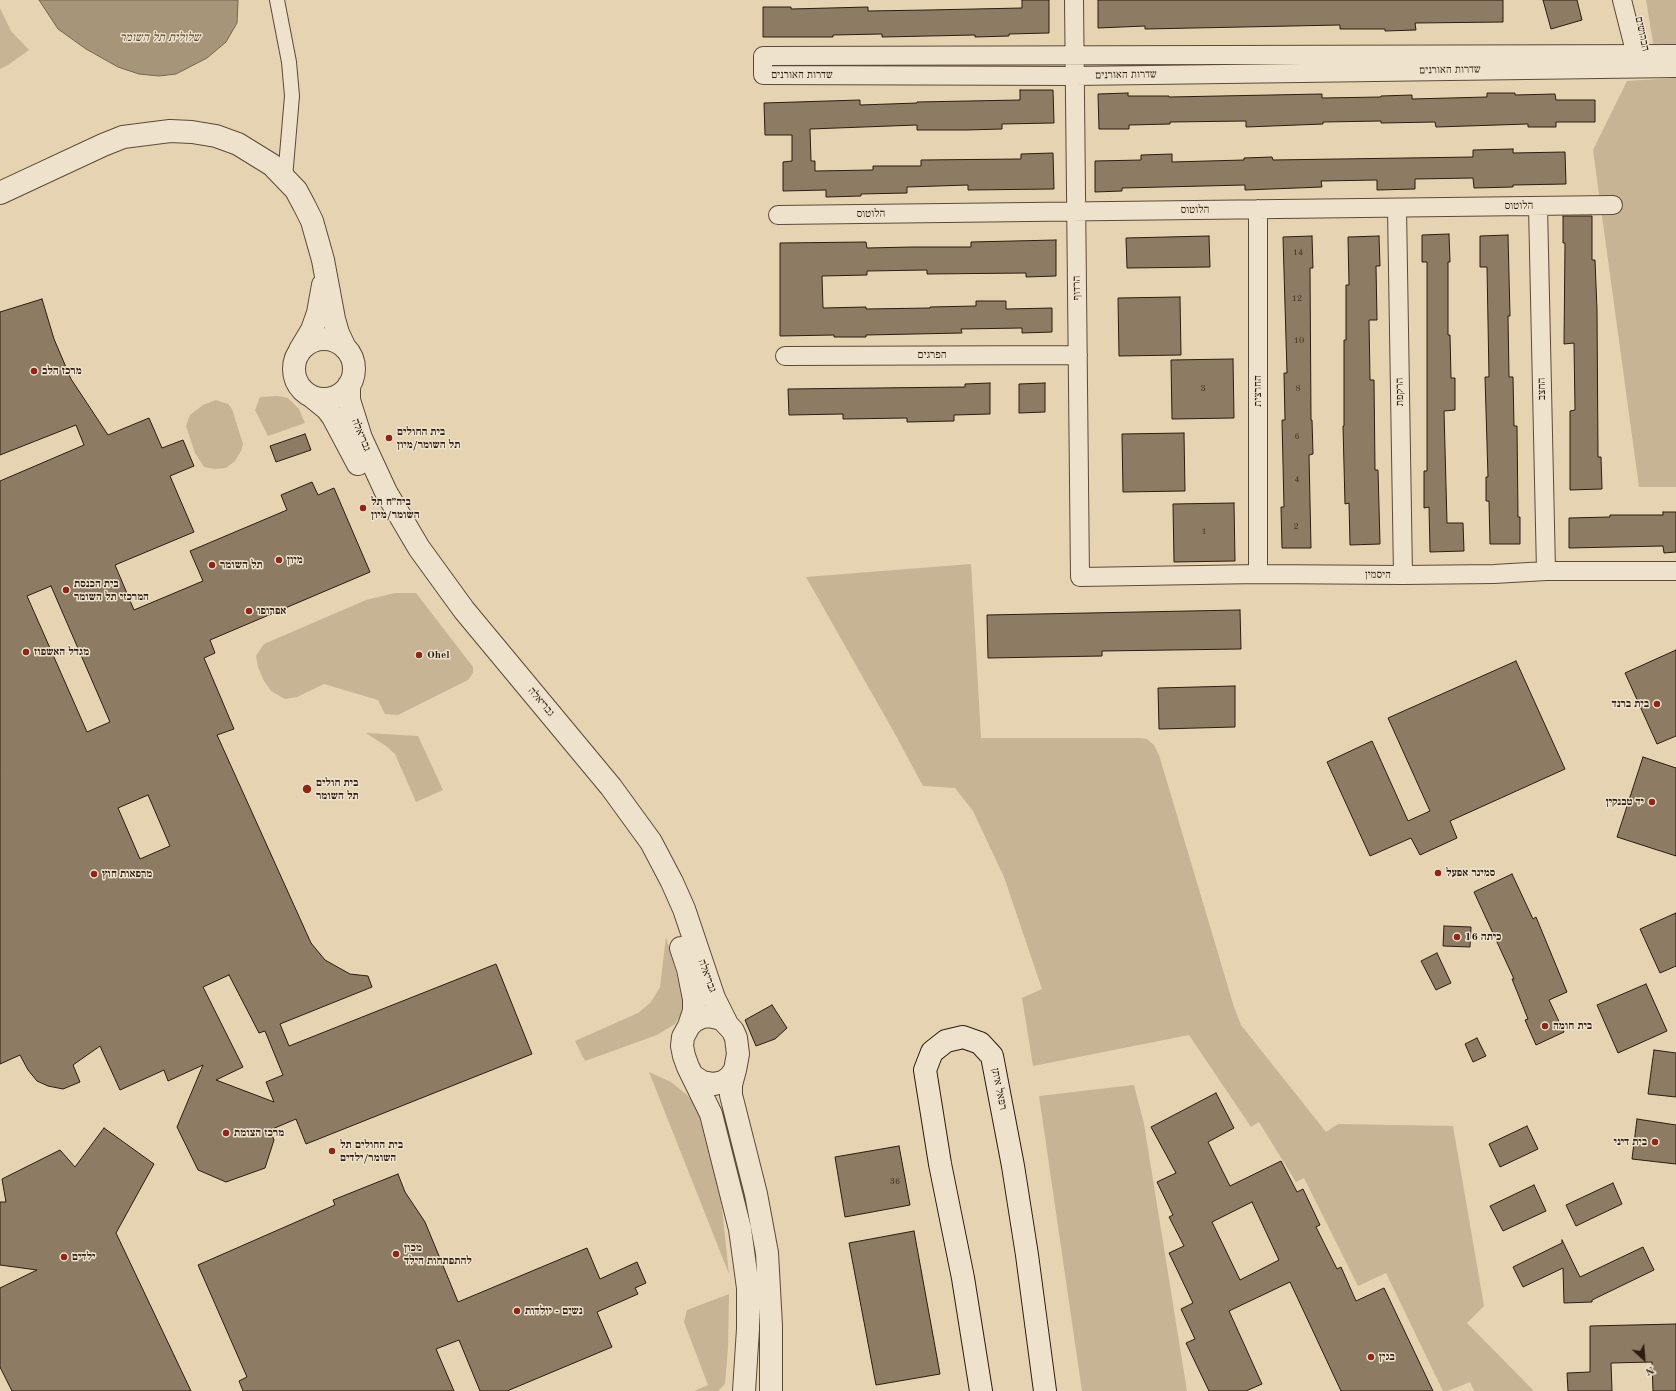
<!DOCTYPE html>
<meta charset="utf-8">
<style>
body{margin:0}
#map{position:relative;width:1676px;height:1391px;overflow:hidden;background:#e5d3b1;font-family:"Old Standard TT",serif}
canvas{display:block}
.north{position:absolute;left:1624px;top:1339px;width:40px;height:40px;-webkit-text-stroke:3px #eee2cc;paint-order:stroke;rotate:154deg;font-size:11px;font-weight:700;line-height:16px;text-align:center;color:#2e1c0f}
.north::after{content:'';display:block;margin:auto;width:14px;height:18px;background:#2e1c0f;clip-path:polygon(50% 0,100% 100%,50% 72%,0 100%)}
</style>
<div id="map">
<canvas width="1676" height="1391"></canvas>
<div class="north">N</div>
</div>
<script>
const ctx = document.querySelector('canvas').getContext('2d');
ctx.lineJoin = 'round';
function paint(path, color) { ctx.fillStyle = color; ctx.fill(path, 'evenodd'); }
const shape = rows => new Path2D(rows.map(r => 'M' + r).join(''));
function strokePath(path, color, width, dash) { ctx.strokeStyle = color; ctx.lineWidth = width; ctx.lineCap = dash ? 'butt' : 'round'; ctx.setLineDash(dash || []); ctx.stroke(path); }
function drawText(font, color, halo, rows, align = 'center') {
  ctx.font = font + ' "Old Standard TT","Frank Ruhl Libre",serif'; ctx.lineWidth = 3; ctx.setLineDash([]); ctx.textBaseline = 'middle'; ctx.strokeStyle = halo; ctx.fillStyle = color; for (const [text, x, y, turn = 0] of rows) {
    ctx.save(); ctx.translate(x, y); ctx.rotate((+turn || 0) * Math.PI / 180); ctx.textAlign = isNaN(turn) ? turn : align; if (halo) ctx.strokeText(text, 0, 0); ctx.fillText(text, 0, 0); ctx.restore();
  }
}
paint(shape([
 [1646,0,1676,0,1676,54,1655,55],
 [0,8,11,31,29,50,8,65,0,69],
 [1676,78,1676,487,1639,487,1593,150,1627,81],
 [278,396,288,398,299,409,305,423,268,436,255,410,260,397],
 [216,400,228,404,232,409,243,444,241,451,235,461,226,468,215,469,204,467,195,453,186,426,190,415,203,405],
 [971,564,981,738,1140,738,1147,739,1154,745,1159,755,1234,1007,1241,1025,1326,1132,1338,1124,1453,1126,1484,1306,1467,1323,1534,1391,1474,1391,1470,1382,1448,1391,1443,1391,1386,1273,1358,1286,1304,1178,1296,1182,1259,1122,1251,1127,1189,1035,1033,1066,1022,998,1042,989,1004,877,973,811,955,788,923,786,895,734,806,577],
 [395,593,416,593,473,667,473,673,468,680,398,715,385,714,378,700,324,684,297,697,285,699,271,691,264,681,258,667,256,656,264,644,366,600],
 [366,733,418,736,443,790,416,802,395,754,386,746],
 [666,937,681,989,683,1005,681,1014,675,1024,657,1035,585,1061,575,1041,638,1013,651,1002,660,987],
 [649,1072,671,1082,687,1095,698,1109,708,1134,714,1163,722,1209,729,1274],
 [1134,1085,1144,1124,1187,1391,1082,1391,1039,1096],
 [729,1294,728,1348,725,1384,718,1391,694,1391,708,1385,684,1322,687,1310]
]), '#c6b495');
const water = shape([
 [39,0,238,0,237,23,226,42,207,58,176,74,159,76,139,74,118,67,86,49,58,29,39,0]
]);
paint(water, '#a7957a');
strokePath(water, '#77654f', 1);
const building = shape([
 [1022,0,1049,0,1049,33,1009,34,1009,36,975,37,975,35,882,37,882,34,833,35,833,37,763,37,763,7,791,7,791,9,868,7,868,11,928,10,1022,8,1022,0],
 [1098,0,1503,0,1503,22,1415,23,1416,30,1385,31,1385,29,1340,29,1340,25,1145,29,1145,26,1098,28,1098,0],
 [1543,0,1577,0,1582,20,1551,29,1543,0],
 [1020,90,1053,90,1054,123,1002,124,1002,129,967,130,917,130,917,125,810,129,811,161,815,161,815,171,873,170,873,166,921,166,921,160,1021,159,1021,154,1053,153,1054,189,968,190,968,185,907,187,907,193,861,194,861,196,826,197,826,190,783,191,783,162,792,161,792,135,765,135,764,103,860,100,860,105,917,103,917,102,1020,100,1020,90],
 [1128,93,1128,96,1169,96,1169,97,1322,94,1322,98,1381,97,1381,96,1412,95,1412,99,1487,97,1487,93,1515,93,1515,95,1555,94,1556,100,1595,100,1595,122,1556,122,1556,127,1528,127,1528,124,1436,127,1435,122,1381,123,1381,121,1323,122,1323,124,1246,127,1246,121,1170,122,1170,124,1129,125,1129,129,1099,129,1098,94,1128,93],
 [1513,149,1513,153,1565,152,1566,184,1513,185,1513,187,1474,188,1473,178,1415,179,1415,189,1377,190,1377,180,1321,181,1322,187,1245,190,1245,185,1122,188,1122,191,1095,192,1095,161,1141,160,1141,155,1172,154,1172,162,1244,160,1244,158,1272,157,1273,160,1473,157,1473,150,1513,149],
 [1563,216,1592,216,1592,260,1595,260,1597,310,1598,457,1601,457,1602,489,1570,490,1570,411,1575,410,1574,343,1564,344,1565,243,1563,243,1563,216],
 [1449,234,1450,262,1448,262,1448,335,1450,335,1451,378,1455,378,1455,410,1444,411,1447,523,1463,523,1464,551,1430,552,1429,507,1424,508,1424,471,1427,471,1427,262,1422,262,1422,235,1449,234],
 [1508,235,1510,316,1508,316,1509,377,1513,377,1514,426,1517,426,1518,517,1520,517,1520,544,1490,544,1489,501,1486,501,1486,477,1488,477,1485,377,1489,377,1487,267,1480,267,1480,236,1508,235],
 [1209,236,1210,267,1127,268,1126,238,1209,236],
 [1312,236,1313,268,1310,268,1311,420,1312,420,1313,454,1309,455,1311,548,1282,548,1281,507,1284,507,1282,420,1285,420,1284,373,1287,373,1283,237,1312,236],
 [1379,236,1380,266,1376,266,1377,320,1369,320,1370,380,1374,380,1375,470,1378,470,1380,544,1350,545,1349,503,1345,504,1343,426,1344,426,1344,340,1346,340,1346,285,1349,285,1348,237,1379,236],
 [1056,240,1056,276,1026,277,1026,273,927,274,927,270,867,271,867,275,822,276,823,308,866,307,866,309,930,308,930,307,976,306,976,301,1006,301,1006,309,1052,308,1052,332,1022,333,1022,328,961,329,962,333,866,335,866,337,834,337,834,335,780,336,780,243,866,242,867,248,912,247,971,247,971,242,1056,240],
 [1180,297,1181,355,1119,356,1118,298,1180,297],
 [42,299,54,339,71,379,108,435,149,418,162,448,183,440,194,466,170,476,194,532,115,565,134,610,203,581,190,551,287,510,281,495,312,482,318,495,334,488,370,572,210,640,215,653,204,658,234,729,217,735,311,943,325,960,350,974,368,976,372,987,280,1024,289,1046,496,964,532,1054,306,1144,296,1119,270,1130,274,1140,265,1168,226,1182,198,1170,177,1127,203,1065,168,1081,164,1070,120,1090,100,1046,73,1065,80,1082,63,1089,48,1086,37,1081,28,1070,20,1055,0,1064,0,481,84,445,76,425,0,455,0,312,42,299],
 [51,586,110,722,87,732,27,596,51,586],
 [148,795,170,846,140,859,118,808,148,795],
 [229,975,259,1033,265,1031,283,1075,266,1082,274,1102,216,1080,243,1067,203,987,229,975],
 [1233,359,1234,418,1172,419,1171,360,1233,359],
 [990,383,990,414,954,415,954,421,907,422,907,418,843,419,843,414,789,415,788,389,965,387,965,384,990,383],
 [1045,383,1045,412,1019,413,1019,384,1045,383],
 [1184,433,1185,491,1123,492,1122,434,1184,433],
 [305,434,311,450,276,462,270,446,305,434],
 [1234,503,1235,561,1174,562,1173,504,1234,503],
 [1663,512,1676,512,1676,552,1664,553,1663,546,1569,548,1569,518,1610,517,1610,515,1663,515,1663,512],
 [1240,610,1241,649,1102,651,1102,656,988,658,987,615,1240,610],
 [1676,650,1676,736,1657,744,1625,673,1676,650],
 [1516,661,1565,769,1450,821,1457,838,1420,855,1411,838,1370,856,1327,762,1372,741,1408,821,1430,811,1388,718,1516,661],
 [1235,686,1235,727,1159,729,1158,688,1235,686],
 [1643,757,1676,768,1676,856,1617,837,1643,757],
 [1512,874,1533,919,1536,917,1567,992,1549,1000,1564,1032,1536,1045,1525,1020,1528,1019,1512,979,1514,979,1474,892,1512,874],
 [1676,913,1676,966,1660,973,1640,929,1676,913],
 [1444,926,1471,927,1470,947,1443,946,1444,926],
 [1437,953,1451,983,1436,990,1421,961,1437,953],
 [1646,984,1667,1031,1618,1053,1597,1005,1646,984],
 [772,1005,787,1028,775,1039,756,1046,745,1020,772,1005],
 [1477,1038,1486,1056,1473,1062,1465,1044,1477,1038],
 [1654,1050,1676,1053,1676,1097,1648,1094,1654,1050],
 [1216,1093,1234,1128,1208,1142,1230,1186,1281,1161,1297,1192,1303,1189,1320,1225,1316,1227,1337,1269,1341,1267,1356,1301,1384,1288,1433,1391,1341,1391,1290,1282,1229,1311,1262,1384,1246,1391,1209,1391,1186,1343,1195,1339,1181,1309,1193,1303,1169,1253,1184,1246,1169,1217,1173,1215,1157,1182,1176,1173,1151,1127,1216,1093],
 [1252,1202,1279,1260,1240,1280,1212,1222,1252,1202],
 [1637,1119,1676,1125,1676,1164,1632,1159,1637,1119],
 [1527,1126,1538,1149,1500,1167,1489,1144,1527,1126],
 [104,1128,154,1164,116,1233,191,1391,12,1391,0,1367,0,1288,37,1270,0,1265,0,1202,6,1202,2,1179,60,1150,75,1167,104,1128],
 [899,1146,910,1205,845,1217,835,1157,899,1146],
 [398,1174,405,1192,425,1222,458,1302,587,1248,600,1279,637,1262,646,1283,635,1288,638,1294,597,1312,612,1347,507,1391,480,1391,459,1340,436,1349,454,1391,243,1391,239,1381,247,1377,198,1265,335,1205,333,1200,398,1174],
 [1613,1183,1622,1204,1576,1226,1566,1205,1613,1183],
 [1534,1185,1546,1211,1503,1231,1490,1206,1534,1185],
 [914,1231,940,1374,876,1385,849,1243,914,1231],
 [1562,1240,1580,1277,1643,1247,1654,1270,1592,1300,1592,1302,1564,1303,1563,1268,1523,1287,1513,1267,1562,1243,1562,1240],
 [1676,1324,1676,1391,1653,1391,1652,1362,1611,1363,1612,1391,1568,1391,1567,1373,1590,1372,1590,1326,1676,1324]
]);
paint(building, '#8d7b63');
strokePath(building, '#2e1c0f', 1);
const pedestrian = shape([
 [277,0,289,62,292,96,285,178]
]);
const minor = shape([
 [1074,0,1080,577,1258,574,1403,575,1494,574,1546,571,1676,571],
 [1622,0,1636,55,1642,64],
 [1676,54,763,56,763,75,1075,76,1676,68],
 [1538,206,1546,571],
 [1397,208,1403,575],
 [1258,209,1258,574],
 [778,215,1613,205],
 [785,356,1078,355]
]);
const tertiary = shape([
 [0,193,103,145,123,137,170,131,192,132,216,136,238,144,272,165,296,190,304,205,312,221,323,260,334,319,338,333,345,348],
 '294 369a30 30 0 1 1 60 0a30 30 0 1 1-60 0Z',
 [300,350,312,330,318,313,323,285],
 [349,385,349,400,361,438,386,492,419,548,464,610,611,787,651,842,672,882,684,909,714,998,727,1024],
 [311,396,327,409,333,417,358,464],
 [681,948,688,969,694,999,694,1011,689,1026],
 [735,1070,731,1085,731,1095,756,1194,767,1253,771,1326,771,1391],
 [693,1076,702,1082,714,1084,723,1082,730,1077,735,1070,738,1054,736,1038,733,1031,722,1019,709,1016,702,1017,694,1021,689,1026,683,1037,682,1046,684,1056,688,1067,711,1114,740,1229,748,1288,748,1329,744,1391]
]);
const secondary = shape([
 [981,1391,963,1278,940,1164,925,1070,932,1052,946,1041,963,1037,980,1043,992,1056,1013,1166,1027,1255,1045,1391]
]);
strokePath(pedestrian, '#5c4a38', 16);
strokePath(minor, '#5c4a38', 20);
strokePath(tertiary, '#5c4a38', 24);
strokePath(secondary, '#2e1c0f', 24);
strokePath(pedestrian, '#eee2cc', 14);
strokePath(minor, '#eee2cc', 18);
strokePath(tertiary, '#eee2cc', 22);
strokePath(secondary, '#eee2cc', 22);
for (const [x, y, r, color] of [
 [34,371,4,"#8f2418"],
 [389,438,4,"#8f2418"],
 [363,508,4,"#8f2418"],
 [279,560,4,"#8f2418"],
 [212,565,4,"#8f2418"],
 [66,590,4,"#8f2418"],
 [249,611,4,"#8f2418"],
 [26,652,4,"#8f2418"],
 [419,655,4,"#8f2418"],
 [1657,704,4,"#8f2418"],
 [307,789,5,"#8f2418"],
 [1652,802,4,"#8f2418"],
 [1438,873,4,"#8f2418"],
 [94,874,4,"#8f2418"],
 [1457,937,4,"#8f2418"],
 [1545,1026,4,"#8f2418"],
 [226,1133,4,"#8f2418"],
 [1655,1142,4,"#8f2418"],
 [332,1151,4,"#8f2418"],
 [396,1254,4,"#8f2418"],
 [64,1257,4,"#8f2418"],
 [517,1311,4,"#8f2418"],
 [1371,1357,4,"#8f2418"]
]) { const dot = new Path2D(); dot.arc(x, y, r, 0, 2 * Math.PI); ctx.fillStyle = color; ctx.fill(dot); strokePath(dot, '#eee2cc', 1.5); }
drawText('9px', '#463424', null, [
 ["14",1298,253],
 ["12",1297,299],
 ["10",1299,341],
 ["3",1203,389],
 ["8",1298,389],
 ["6",1297,437],
 ["4",1297,480],
 ["2",1296,527],
 ["1",1204,532],
 ["36",895,1182]
]);
drawText('11px', '#2e1c0f', '#eee2cc', [
 ["הברושים",1642,34,78],
 ["שדרות האורנים",1450,70,-1],
 ["שדרות האורנים",802,75],
 ["שדרות האורנים",1126,75,-1],
 ["הלוטוס",1519,206,-1],
 ["הלוטוס",1195,210,-1],
 ["הלוטוס",871,214,-1],
 ["הרדוף",1077,288,-91],
 ["הפרגים",932,355],
 ["החצב",1542,389,-91],
 ["החרצית",1258,391,-90],
 ["הרקפת",1400,392,-91],
 ["גבריאלה",361,435,68],
 ["היסמין",1378,575,1],
 ["גבריאלה",541,702,50],
 ["גבריאלה",707,976,70],
 ["רפאל איתן",999,1089,79]
]);
drawText('bold 11px', '#2e1c0f', '#eee2cc', [
 ["מרכז הלב",42,371],
 ["בית החולים",397,432],
 ["תל השומר/מיון",397,445],
 ["ביה״ח תל",371,502],
 ["השומר/מיון",371,515],
 ["מיון",287,560],
 ["תל השומר",220,565],
 ["בית הכנסת",74,584],
 ["המרכזי תל השומר",74,597],
 ["אפרופו",257,611],
 ["מגדל האשפוז",34,652],
 ["Ohel",427,655],
 ["בית ברנד",1649,704,"right"],
 ["בית חולים",316,783],
 ["תל השומר",316,796],
 ["יד טבנקין",1644,802,"right"],
 ["סמינר אפעל",1446,873],
 ["מרפאות חוץ",102,874],
 ["כיתה 16",1465,937],
 ["בית חומה",1553,1026],
 ["מרכז הצומת",234,1133],
 ["בית דיני",1647,1142,"right"],
 ["בית החולים תל",340,1145],
 ["השומר/ילדים",340,1158],
 ["מכון",404,1248],
 ["להתפתחות הילד",404,1261],
 ["ילדים",72,1257],
 ["נשים - יולדות",525,1311],
 ["בגין",1379,1357]
], 'left');
drawText('italic 12px', '#584634', '#eee2cc', [
 ["שלולית תל השומר",160,38]
]);
</script>
